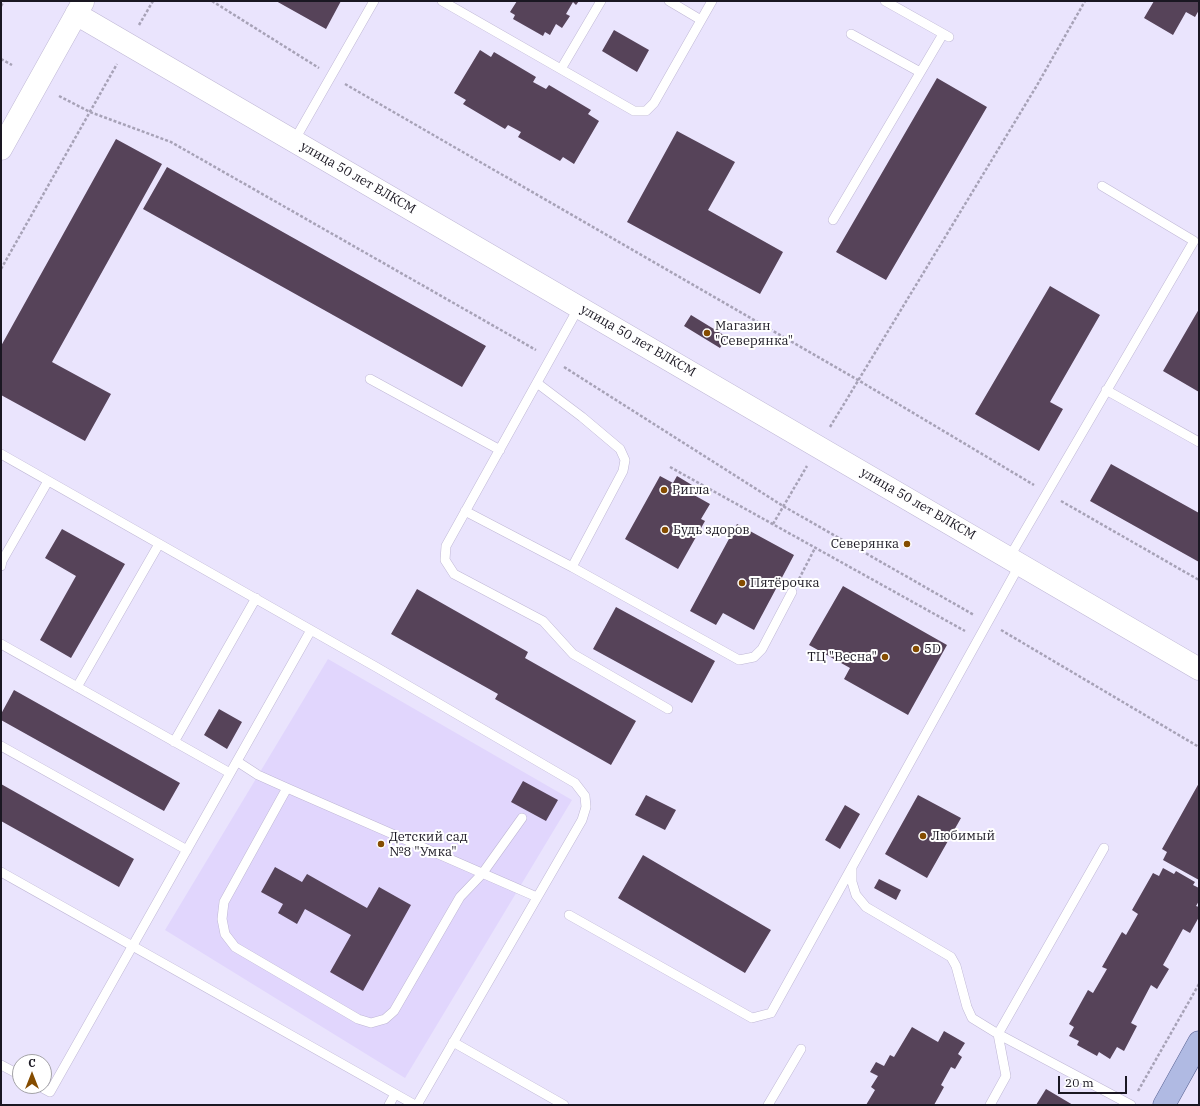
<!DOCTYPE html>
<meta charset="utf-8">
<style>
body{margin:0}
#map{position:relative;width:1200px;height:1106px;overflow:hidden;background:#eae4fd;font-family:"IBM Plex Serif",serif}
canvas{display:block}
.frame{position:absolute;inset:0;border:2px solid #1a1722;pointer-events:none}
.north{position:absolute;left:12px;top:1054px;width:40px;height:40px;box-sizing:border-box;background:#fff;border:1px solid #a3a2a7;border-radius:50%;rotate:0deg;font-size:11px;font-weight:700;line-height:16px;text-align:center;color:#1a1722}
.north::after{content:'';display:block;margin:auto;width:14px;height:18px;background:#854c00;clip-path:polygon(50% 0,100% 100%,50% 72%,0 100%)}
.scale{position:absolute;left:1058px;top:1076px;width:69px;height:18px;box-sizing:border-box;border:2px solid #1a1722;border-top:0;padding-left:5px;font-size:12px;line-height:14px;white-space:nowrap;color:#1a1722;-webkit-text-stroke:3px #fff;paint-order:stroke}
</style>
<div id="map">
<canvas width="1200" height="1106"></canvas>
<div class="frame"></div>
<div class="north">С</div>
<div class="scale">20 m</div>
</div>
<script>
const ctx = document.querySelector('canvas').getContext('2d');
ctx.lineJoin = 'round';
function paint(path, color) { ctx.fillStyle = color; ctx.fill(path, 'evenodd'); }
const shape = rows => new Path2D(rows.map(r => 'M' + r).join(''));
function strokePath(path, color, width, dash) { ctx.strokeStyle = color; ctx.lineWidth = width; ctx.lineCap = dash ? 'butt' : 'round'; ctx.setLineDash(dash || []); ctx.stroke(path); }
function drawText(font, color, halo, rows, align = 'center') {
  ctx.font = font + ' "IBM Plex Serif",serif'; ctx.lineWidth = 4; ctx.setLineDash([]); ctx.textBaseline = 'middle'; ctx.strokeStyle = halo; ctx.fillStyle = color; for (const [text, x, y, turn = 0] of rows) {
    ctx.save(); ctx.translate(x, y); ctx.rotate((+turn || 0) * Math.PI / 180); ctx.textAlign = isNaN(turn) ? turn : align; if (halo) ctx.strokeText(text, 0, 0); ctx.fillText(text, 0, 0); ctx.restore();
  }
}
paint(shape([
 [328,659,572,800,405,1078,165,930]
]), '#e1d6fd');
paint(shape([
 [276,1,341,1,326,29],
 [517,1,579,1,576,5,573,2,566,14,570,16,562,28,556,24,550,35,545,32,543,36,513,19,515,15,510,12],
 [1154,1,1199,1,1199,10,1195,17,1186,12,1173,35,1144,18],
 [614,30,649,50,637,72,602,51],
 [480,50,491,57,494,52,536,77,533,82,546,89,549,85,591,110,588,114,599,121,574,164,563,157,560,161,518,137,521,132,508,125,505,129,463,104,466,100,454,93],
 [937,78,987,107,886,280,836,252],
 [677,131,735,162,708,210,783,252,760,294,627,222],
 [116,139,162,164,52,362,111,394,85,441,1,395,1,346],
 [167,167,486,346,462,387,143,209],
 [1050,286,1100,315,1050,402,1063,409,1039,451,975,414],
 [1199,309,1199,392,1163,371],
 [691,315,727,337,720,348,684,326],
 [1111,464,1199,513,1199,562,1090,501],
 [660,476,673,483,677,476,697,488,694,495,710,504,701,519,705,521,678,569,625,539],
 [737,524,794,555,754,630,723,613,716,625,690,611],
 [62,529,125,564,71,658,40,640,76,576,45,558],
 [843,586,947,645,908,715,844,679,850,668,809,645],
 [417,589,528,652,525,658,636,721,611,765,495,699,498,694,391,634],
 [616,607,715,661,692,703,593,649],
 [14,690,180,783,164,811,1,720,1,714],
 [219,709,242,722,227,749,204,735],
 [523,781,558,800,546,821,511,802],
 [1199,783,1199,880,1163,860,1167,852,1162,849],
 [1,784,134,859,119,887,1,821],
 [646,795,676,810,665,830,635,815],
 [918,795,961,818,927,878,885,854],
 [845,805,860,814,840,849,825,840],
 [643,855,771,930,745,973,618,898],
 [275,867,302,882,307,874,367,908,379,887,411,905,363,991,330,972,351,935,305,909,297,924,278,913,283,904,261,892],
 [1163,868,1174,874,1176,871,1195,882,1193,885,1199,888,1199,901,1196,906,1199,907,1199,917,1190,933,1183,929,1163,965,1169,969,1157,989,1151,985,1131,1023,1137,1026,1124,1051,1117,1047,1110,1059,1099,1052,1097,1056,1077,1045,1079,1041,1069,1036,1074,1027,1069,1024,1088,990,1093,993,1107,969,1102,967,1122,932,1126,935,1138,914,1132,910,1153,873,1159,876],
 [879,879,901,890,896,900,874,888],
 [912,1027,938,1042,944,1031,965,1043,958,1054,962,1057,955,1069,951,1067,941,1085,944,1087,934,1105,866,1105,875,1090,871,1087,878,1076,870,1072,876,1062,884,1066,890,1055,894,1057],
 [1046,1089,1073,1105,1036,1105]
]), '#564359');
const service = shape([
 [442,1,634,111,646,111,654,103,712,1],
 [669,1,701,20],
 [885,1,949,37],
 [851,34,920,72],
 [561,69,601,1],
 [294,141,374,1],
 [833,220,943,34],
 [579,307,446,546,445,560,454,574,543,621,573,654,668,709],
 [370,379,500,450],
 [537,383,582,417,620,449,625,460,623,471,572,567],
 [1106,390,1199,442],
 [1,454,376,667,575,783,585,796,586,807,582,820,417,1105],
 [465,511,572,567,739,660,754,657,762,649,792,592],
 [1009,558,1194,241,1102,186],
 [1,566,2,561,48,481],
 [1,644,230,773],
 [77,687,159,544],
 [174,742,256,598],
 [1,746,187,850],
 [238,762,258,775,287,788,537,897],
 [287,788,224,902,222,919,225,934,235,947,358,1019,371,1023,385,1019,394,1011,460,897,482,874,522,818],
 [852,867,852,882,856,895,866,907,951,957,956,966,967,1007,972,1018,998,1034,1104,848],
 [1,872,415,1105],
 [569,915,752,1018,771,1013,1020,564],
 [453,1042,564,1105],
 [1,1065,20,1075],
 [39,1086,50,1092,311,630],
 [389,1105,395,1094],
 [768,1105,801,1049],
 [990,1105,1006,1076,998,1034,1131,1105]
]);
const secondary = shape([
 [76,14,1199,669],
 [1,149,83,2]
]);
const primary = shape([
 [1164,1105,1199,1042]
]);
strokePath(service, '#bfb7d5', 10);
strokePath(secondary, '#bfb7d5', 23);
strokePath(primary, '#596393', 23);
strokePath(shape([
 [212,1,319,68],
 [1,6,4,1],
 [139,25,153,1],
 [1,59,12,65],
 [345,84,858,380,1034,485],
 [59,96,90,112,171,142,536,350],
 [1,269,117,64],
 [564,367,783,506,974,615],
 [830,427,1036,87,1085,1],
 [670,467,965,631],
 [1061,501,1199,580],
 [773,524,807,466],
 [799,579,815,548],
 [1001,630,1199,747],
 [1138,1091,1199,984]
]), '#a7a2b7', 2.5, [3, 2]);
strokePath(service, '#fff', 9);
strokePath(secondary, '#fff', 22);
strokePath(primary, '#b0bae3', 22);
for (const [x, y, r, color] of [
 [707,333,4,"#854c00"],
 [664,490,4,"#854c00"],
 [665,530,4,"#854c00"],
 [907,544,4,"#854c00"],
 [742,583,4,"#854c00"],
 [916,649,4,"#854c00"],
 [885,657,4,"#854c00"],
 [923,836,4,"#854c00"],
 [381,844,4,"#854c00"]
]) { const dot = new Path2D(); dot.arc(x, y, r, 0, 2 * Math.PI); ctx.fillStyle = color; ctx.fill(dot); strokePath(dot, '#fff', 1.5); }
drawText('13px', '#1a1722', '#fff', [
 ["улица 50 лет ВЛКСМ",358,178,30],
 ["улица 50 лет ВЛКСМ",638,341,30],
 ["улица 50 лет ВЛКСМ",918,504,30]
]);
drawText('13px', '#1a1722', '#fff', [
 ["Магазин",715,326],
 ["\"Северянка\"",715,341],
 ["Ригла",672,490],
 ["Будь здоров",673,530],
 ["Северянка",899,544,"right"],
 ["Пятёрочка",750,583],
 ["5D",924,649],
 ["ТЦ \"Весна\"",877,657,"right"],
 ["Любимый",931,836],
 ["Детский сад",389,837],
 ["№8 \"Умка\"",389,852]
], 'left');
</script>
